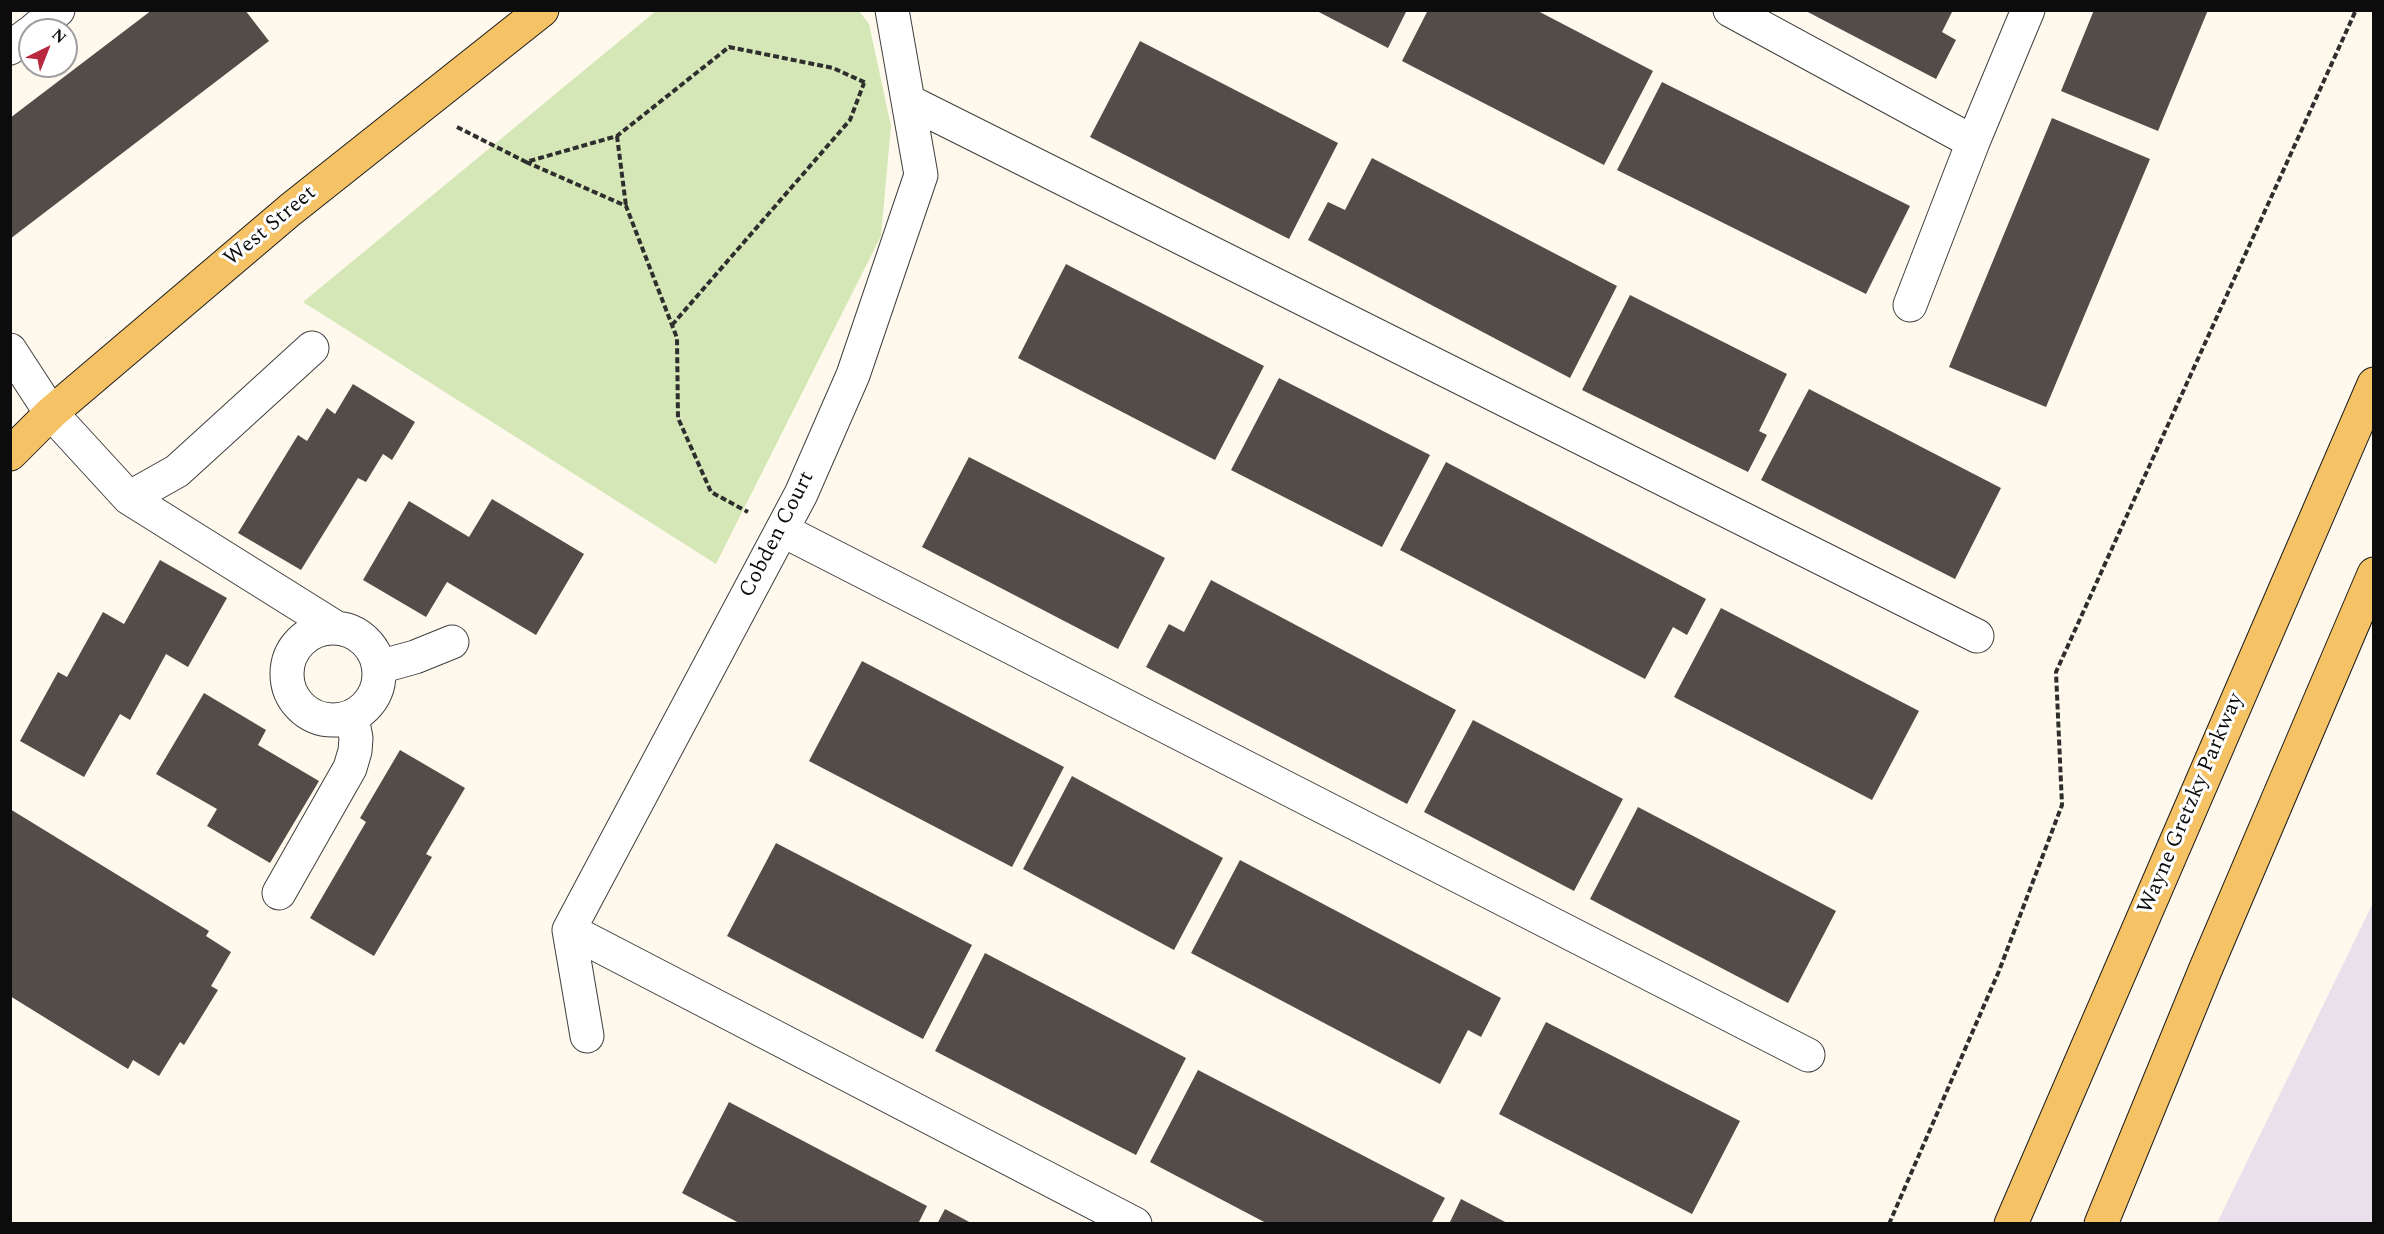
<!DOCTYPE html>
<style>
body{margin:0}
#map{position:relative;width:2384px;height:1234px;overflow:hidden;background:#fef9ec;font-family:Spectral,serif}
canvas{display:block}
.frame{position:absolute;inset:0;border:12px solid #0c0c0c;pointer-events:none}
.north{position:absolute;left:18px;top:18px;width:60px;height:60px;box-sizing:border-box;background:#fff;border:2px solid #9e9e9e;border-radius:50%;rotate:43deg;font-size:16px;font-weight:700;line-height:24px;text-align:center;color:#0c0c0c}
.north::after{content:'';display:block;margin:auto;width:21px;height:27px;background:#b8283f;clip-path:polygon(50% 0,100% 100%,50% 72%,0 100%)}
</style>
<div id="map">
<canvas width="2384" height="1234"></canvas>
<div class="frame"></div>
<div class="north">N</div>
</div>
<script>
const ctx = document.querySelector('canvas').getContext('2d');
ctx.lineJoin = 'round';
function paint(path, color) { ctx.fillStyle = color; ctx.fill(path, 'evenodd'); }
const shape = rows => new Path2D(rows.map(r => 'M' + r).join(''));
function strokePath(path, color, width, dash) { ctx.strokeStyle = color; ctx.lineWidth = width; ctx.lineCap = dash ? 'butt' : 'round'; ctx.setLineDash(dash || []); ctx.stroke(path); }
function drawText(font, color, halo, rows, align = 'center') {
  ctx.font = font + ' Spectral,serif'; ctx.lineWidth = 6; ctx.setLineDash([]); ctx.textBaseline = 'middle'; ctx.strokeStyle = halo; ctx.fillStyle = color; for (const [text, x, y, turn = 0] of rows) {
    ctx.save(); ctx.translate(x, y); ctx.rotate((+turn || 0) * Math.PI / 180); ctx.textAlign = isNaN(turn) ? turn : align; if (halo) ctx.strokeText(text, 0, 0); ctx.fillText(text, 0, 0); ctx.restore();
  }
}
paint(shape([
 [2373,903,2373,1223,2217,1223]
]), '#e9e0eb');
paint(shape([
 [656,11,859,11,869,24,891,126,881,236,716,564,303,302]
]), '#d5e7b7');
paint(shape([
 [152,10,245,10,269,41,10,239,10,118],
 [1315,10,1407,10,1388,48],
 [1428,10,1536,10,1653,71,1604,165,1402,61],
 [1804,10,1953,10,1942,32,1956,40,1936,79],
 [2094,10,2208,10,2158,131,2061,91],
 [1140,41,1338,143,1289,239,1090,137],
 [1662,82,1910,206,1866,294,1617,170],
 [2052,118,2150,159,2046,407,1949,367],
 [1372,158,1617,286,1570,378,1308,240,1328,202,1345,210],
 [1066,264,1264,366,1215,460,1018,358],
 [1630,295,1787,374,1759,431,1767,435,1748,472,1582,390],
 [1279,378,1430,455,1382,547,1231,470],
 [353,384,415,422,392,460,383,454,366,482,358,478,301,570,238,533,298,435,307,441,327,408,335,414],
 [1809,389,2001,488,1955,579,1761,480],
 [969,457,1165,558,1118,649,922,547],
 [1446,462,1706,599,1687,635,1673,627,1645,679,1400,550],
 [492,499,584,554,536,635,447,582,426,617,363,580,409,501,469,537],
 [160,560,227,598,188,667,166,654,130,720,120,714,84,777,20,741,58,672,67,677,103,612,124,624],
 [1211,580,1456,710,1407,804,1146,667,1169,624,1184,632],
 [1721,608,1919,711,1872,800,1674,697],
 [862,661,1064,767,1012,867,809,761],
 [204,693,266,730,258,745,319,781,270,863,207,826,217,809,156,774],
 [1473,720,1623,799,1574,891,1424,812],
 [400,750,465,788,426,854,432,857,374,956,310,918,366,822,360,818],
 [1072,776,1223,858,1174,950,1023,869],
 [1638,807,1836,911,1788,1003,1590,899],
 [10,809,209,931,206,936,231,952,211,986,218,990,184,1045,180,1042,159,1076,133,1060,128,1069,10,996],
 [776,843,972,945,923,1039,727,936],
 [1240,860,1501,998,1481,1037,1468,1030,1440,1084,1191,953],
 [985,953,1186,1058,1136,1155,935,1051],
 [1546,1022,1740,1121,1692,1214,1499,1114],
 [1198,1070,1445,1198,1431,1224,1268,1224,1150,1162],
 [729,1102,927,1206,918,1224,741,1224,682,1193],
 [1461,1199,1509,1224,1449,1224],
 [945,1209,973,1224,937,1224]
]), '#544c49');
const minor = shape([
 [1730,10,1973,142],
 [34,30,58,10],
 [10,48,30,33],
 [908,101,1977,636],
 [1910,305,1973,142,2028,10],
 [10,350,51,413,129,498,335,627],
 [129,498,177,471,312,348],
 [782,530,1808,1055],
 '287 674a46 46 0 1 1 92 0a46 46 0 1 1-92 0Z',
 [379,667,415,657,452,642],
 [279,893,350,768,355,751,356,738,352,717],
 [569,930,1135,1224],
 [587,1036,569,930,801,494,853,375,921,175,892,10]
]);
const major = shape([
 [10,454,51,413,290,210,542,10],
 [2011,1224,2374,384],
 [2101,1224,2206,968,2374,574]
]);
strokePath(minor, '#3f3f3f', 35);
strokePath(major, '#1d1d1d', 35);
strokePath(shape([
 [457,127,526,162,617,136,729,47,833,68,866,83],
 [617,136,626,206],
 [526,162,626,206,677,338,678,418,711,492,748,512],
 [672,325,850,120,864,83],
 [1889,1224,1999,971,2062,805,2056,672,2356,10]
]), '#2e2e2e', 4, [6, 3]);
strokePath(minor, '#fff', 33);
strokePath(major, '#f5c265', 33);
drawText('22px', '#0c0c0c', '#fff', [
 ["West Street",271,227,-40],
 ["Cobden Court",778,535,-63],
 ["Wayne Gretzky Parkway",2192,804,-67]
]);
</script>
